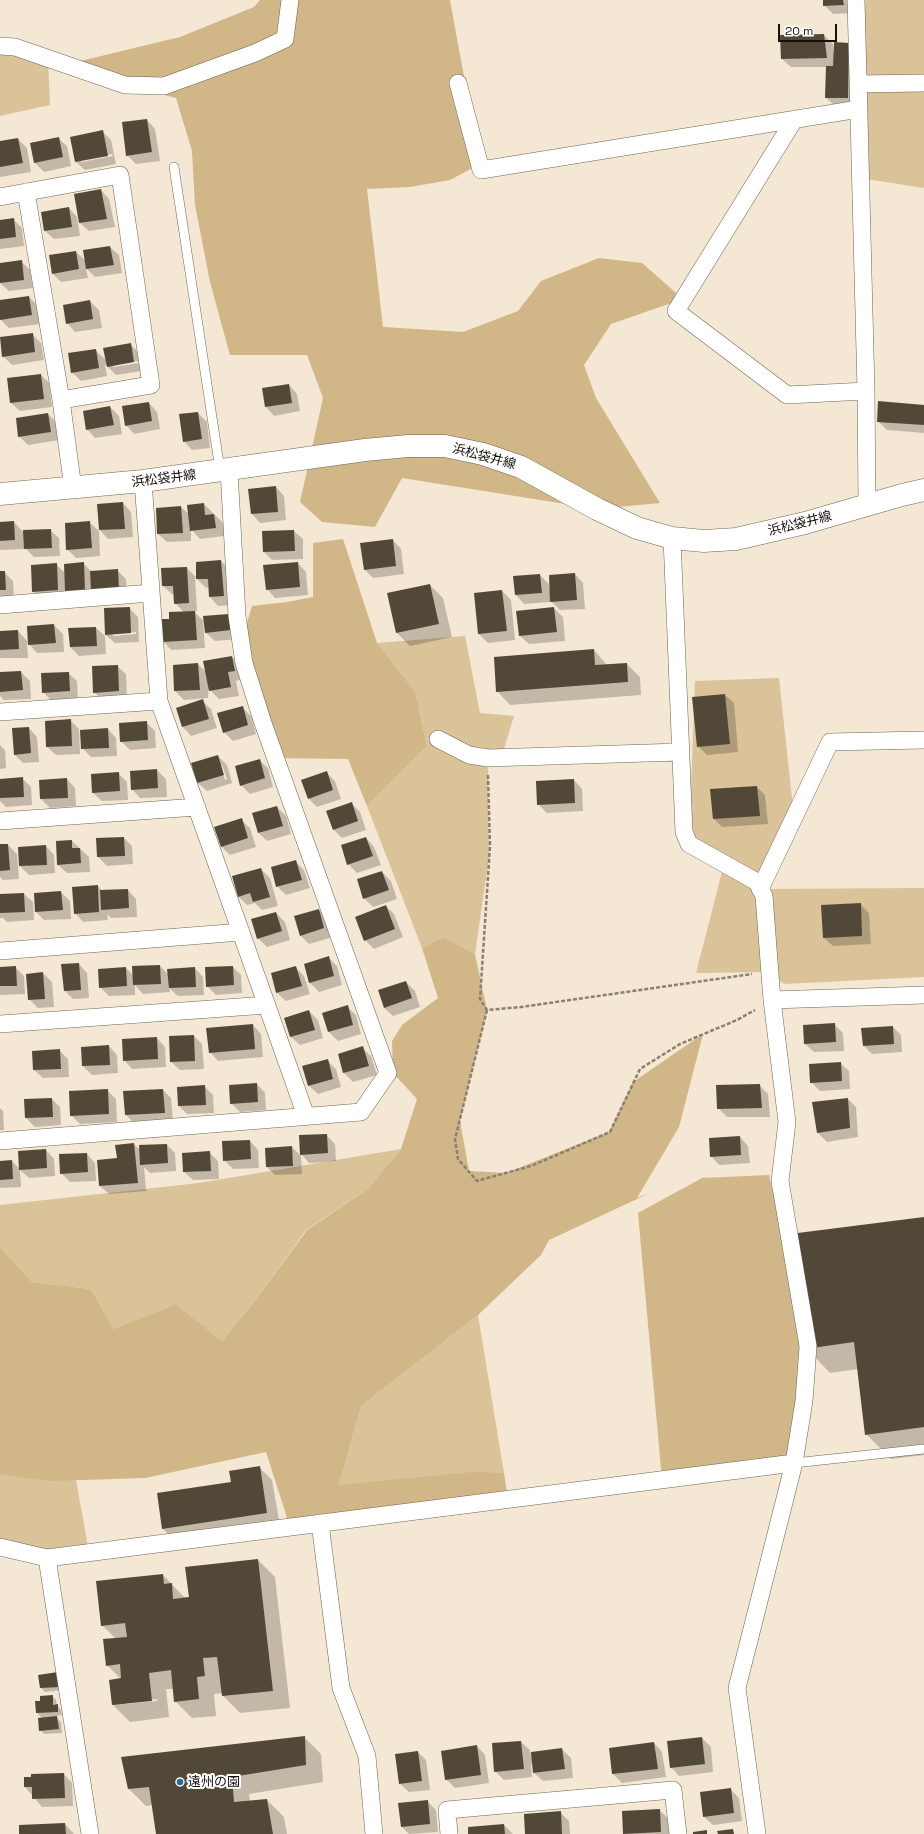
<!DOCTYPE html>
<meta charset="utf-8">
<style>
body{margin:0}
#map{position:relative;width:924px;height:1834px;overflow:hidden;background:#f4e7d3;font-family:"Space Grotesk",sans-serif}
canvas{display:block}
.scale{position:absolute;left:778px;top:24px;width:59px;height:18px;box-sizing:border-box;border:2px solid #151009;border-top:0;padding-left:5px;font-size:12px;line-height:14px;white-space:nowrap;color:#151009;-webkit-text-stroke:3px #fff;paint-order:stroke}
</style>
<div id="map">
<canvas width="924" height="1834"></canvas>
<div class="scale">20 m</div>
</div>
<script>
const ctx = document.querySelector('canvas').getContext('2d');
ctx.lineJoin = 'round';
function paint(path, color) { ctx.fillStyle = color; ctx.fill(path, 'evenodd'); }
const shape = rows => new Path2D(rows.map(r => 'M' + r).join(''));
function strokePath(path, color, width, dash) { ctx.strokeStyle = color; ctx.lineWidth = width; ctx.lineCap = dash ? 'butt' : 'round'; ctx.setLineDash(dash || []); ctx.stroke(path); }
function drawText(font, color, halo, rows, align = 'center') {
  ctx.font = font + ' "Space Grotesk","Noto Sans JP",sans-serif'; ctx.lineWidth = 4; ctx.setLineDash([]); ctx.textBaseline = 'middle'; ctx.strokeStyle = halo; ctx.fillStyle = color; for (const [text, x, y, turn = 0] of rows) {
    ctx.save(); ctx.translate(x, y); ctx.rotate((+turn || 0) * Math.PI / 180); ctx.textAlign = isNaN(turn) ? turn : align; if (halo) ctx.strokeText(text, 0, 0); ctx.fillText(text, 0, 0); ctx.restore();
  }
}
paint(shape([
 [856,0,924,0,924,188,860,178],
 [0,50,48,58,50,105,0,116],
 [465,636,480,713,514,716,501,758,488,758,489,857,475,954,443,937,422,948,367,806,427,746,415,691,377,643],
 [779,678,794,817,761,889,924,888,924,977,784,984,770,972,696,973,724,864,689,844,695,681],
 [401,1149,368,1189,306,1230,255,1301,222,1341,176,1304,113,1329,91,1289,32,1282,0,1247,0,1205,199,1183],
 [478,1315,504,1473,339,1485,361,1406],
 [0,1473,76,1480,89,1552,47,1558,0,1544]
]), '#dac299');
paint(shape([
 [260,0,450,0,480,164,450,180,410,187,367,189,383,327,463,332,518,311,541,281,599,258,642,263,683,299,611,324,584,365,596,398,660,503,597,509,402,478,375,527,322,522,300,502,323,398,307,355,230,355,210,282,195,205,192,151,176,98,125,85,68,64,180,37,254,7],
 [343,539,377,643,415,691,427,746,367,806,348,759,275,758,241,643,252,606,287,602,313,597,313,543],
 [443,937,475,954,487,1010,460,1121,469,1171,506,1173,609,1132,633,1082,703,1034,679,1127,637,1198,650,1193,549,1240,541,1255,478,1315,361,1406,339,1485,473,1472,504,1473,508,1500,290,1527,266,1452,145,1478,51,1481,0,1474,0,1247,32,1282,91,1289,113,1329,176,1304,222,1341,255,1301,307,1230,368,1189,401,1149,417,1099,393,1073,392,1041,402,1025,438,998,422,948],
 [769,1175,808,1346,794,1463,662,1480,638,1213,702,1178]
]), '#d1b687');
paint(shape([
 [824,0,851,0,852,13,833,14,824,5],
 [824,35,833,44,833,51,857,52,856,107,835,106,826,98,827,67,791,67,782,59],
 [147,120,155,129,160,161,136,164,127,155],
 [102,131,111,140,116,164,85,170,76,162],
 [112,154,113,156,81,162,81,160],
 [58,138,67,146,71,166,44,172,35,163,31,143],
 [18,139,27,148,31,172,0,177,0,142],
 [101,190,109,199,115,227,89,231,80,223],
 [69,208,77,217,80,236,54,239,45,231],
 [13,219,22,228,24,246,0,249,0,221],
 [110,247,119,255,122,273,95,277,86,268,88,278,61,282,53,274,76,252,86,261],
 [21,261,30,270,33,288,9,291,0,283,0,290,0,264],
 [29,297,38,306,40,324,9,328,0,319,0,301],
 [90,301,99,310,102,328,75,332,67,323],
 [32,334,41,343,44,360,12,365,3,356],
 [130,344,139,353,142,371,116,375,105,364,107,376,81,381,72,372,95,350,107,361],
 [139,361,139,363,113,367,113,365],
 [41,375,49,383,52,407,20,411,11,403],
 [289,385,297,394,300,411,274,416,266,407],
 [149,403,157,412,160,429,134,434,126,425],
 [924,406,924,433,887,430,878,421],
 [110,407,119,416,122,434,95,438,87,429],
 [198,413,207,422,210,448,192,450,184,441],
 [48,414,57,423,59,440,28,445,19,436],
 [276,487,284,496,286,520,260,523,252,514],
 [123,503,131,512,133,537,108,539,100,530],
 [204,504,223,523,224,536,200,539,191,529,191,541,167,542,158,534,181,507,190,515],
 [14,522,24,533,50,530,59,538,60,556,34,557,24,547,24,549,0,550,0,523],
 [90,523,99,531,100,556,76,558,67,549],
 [294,531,303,539,303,559,272,560,264,552],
 [393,540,401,549,404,574,373,578,365,570],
 [221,561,230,570,232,605,218,606,210,597,209,587,206,588,195,577,197,611,194,612,203,620,205,648,171,650,163,641,170,620,184,612,175,603,175,594,172,594,163,586,187,568,197,578],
 [83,563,92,572,117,570,126,579,127,597,75,599,66,590,66,598,42,600,33,591,56,564,65,573],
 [298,563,306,572,308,595,275,598,267,589],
 [0,572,4,572,13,581,14,598,0,599],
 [575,574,583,583,585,609,560,610,550,600,550,602,524,604,516,595,540,575,549,584,549,589],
 [430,585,443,598,452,637,410,646,397,633,388,594],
 [502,591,511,600,515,640,488,643,479,634,475,594],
 [129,608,138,617,139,642,115,643,106,635],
 [136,632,136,634,113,636,113,634],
 [554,608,563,617,565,641,529,644,520,636],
 [229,615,239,639,215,641,206,633],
 [54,625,63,634,64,652,37,653,27,642,28,658,0,658,0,632,18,631,28,642],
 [96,628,105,636,106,654,79,656,70,647],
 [594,650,607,665,627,664,640,677,641,695,510,705,497,691],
 [232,657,240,665,243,679,236,681,239,696,219,699,210,690,209,683,208,698,184,700,175,691,198,664,207,673],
 [117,666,126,674,127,700,103,701,94,692],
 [21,672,30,681,31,699,4,700,0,696,0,673],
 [68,673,77,681,78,699,52,701,43,692],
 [725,695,734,703,738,752,707,755,698,746,693,698],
 [202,701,211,709,217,728,191,736,183,727,177,708],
 [242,707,251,716,256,734,233,741,224,732],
 [70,720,79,729,80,754,56,755,47,747],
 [146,722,155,731,156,748,130,750,121,741],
 [29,728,37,737,39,762,23,763,15,755],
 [108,729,116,738,117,756,91,757,82,748],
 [0,745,5,750,6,768,0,769],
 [218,756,227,765,232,783,207,791,198,783,193,764],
 [220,765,222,765,227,779,225,780],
 [259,760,268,768,273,787,250,794,241,785],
 [157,770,166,779,167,797,140,798,132,789],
 [326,772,335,781,341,799,317,807,308,798],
 [118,773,127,782,128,800,102,801,93,793],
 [22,778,31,787,32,805,6,807,0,801,0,780],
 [67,779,75,788,76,806,50,808,41,799],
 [574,780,582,789,583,811,547,813,538,804],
 [757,787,765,795,768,824,722,827,714,819],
 [351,803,360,812,366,830,342,838,333,829],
 [277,807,286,816,291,834,267,841,259,833],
 [241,820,250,828,256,847,230,855,221,846],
 [124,838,132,846,133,864,107,866,98,857,97,839],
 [366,838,374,847,381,865,357,873,348,864],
 [72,841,89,857,90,872,67,873,58,865],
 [0,845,8,845,17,854,19,879,3,880,0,877],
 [46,846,54,855,55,873,29,875,20,866],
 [295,861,304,870,310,888,286,895,277,886],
 [261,869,270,878,278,906,262,910,255,903,247,905,238,896],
 [382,872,391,881,397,899,373,907,364,898],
 [98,886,102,891,128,890,136,899,137,917,111,918,107,914,108,920,83,922,75,913],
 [61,892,70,901,71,919,44,920,36,912],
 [24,894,33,902,34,920,7,922,3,918,0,918,0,895],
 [860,904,869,913,871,944,833,946,824,938],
 [386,906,394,914,403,937,374,949,365,940],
 [319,910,327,918,333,937,309,944,300,935],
 [276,913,285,922,290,940,267,947,258,938],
 [328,957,337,966,342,985,319,992,310,983,305,965],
 [79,964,87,973,89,998,73,999,65,991],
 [160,966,169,975,195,968,203,977,204,995,178,996,169,988,170,992,143,994,135,985,135,995,109,996,100,987,126,968,134,976],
 [15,967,24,976,25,994,0,995,0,968],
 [233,967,241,975,242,993,216,995,207,986],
 [295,967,304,976,310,994,286,1001,277,993],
 [43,973,52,982,54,1007,38,1008,29,999],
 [406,982,415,991,420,1007,393,1016,384,1008],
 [347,1007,356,1015,361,1034,338,1041,329,1032,324,1014],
 [309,1011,318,1020,323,1038,300,1045,291,1037,286,1018],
 [834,1024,843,1033,844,1051,814,1052,805,1044],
 [253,1025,261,1034,263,1057,218,1061,210,1052],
 [893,1027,901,1035,902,1052,872,1054,864,1046],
 [194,1036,202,1044,204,1069,180,1070,171,1062],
 [157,1038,165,1047,166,1067,132,1069,124,1060],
 [109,1046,117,1055,118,1073,92,1075,83,1066],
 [362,1048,371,1056,377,1075,353,1082,344,1073,339,1055],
 [59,1050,68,1059,69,1077,43,1078,34,1070],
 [327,1060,336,1069,341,1087,318,1094,309,1086],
 [840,1063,849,1071,850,1089,820,1091,811,1082],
 [257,1084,265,1093,266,1110,240,1112,231,1103],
 [759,1085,768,1094,770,1117,727,1117,718,1108],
 [204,1086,213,1095,214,1113,187,1114,179,1106],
 [107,1090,116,1099,117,1122,80,1124,71,1115],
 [163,1090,171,1098,173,1121,134,1123,126,1115],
 [52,1099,60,1107,61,1125,35,1127,26,1118],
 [848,1099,856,1107,858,1137,827,1142,818,1133],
 [0,1108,3,1111,4,1130,0,1130],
 [326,1135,335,1144,336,1161,309,1163,301,1154],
 [740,1137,748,1146,750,1163,719,1165,711,1156],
 [250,1141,258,1150,259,1168,233,1169,224,1160],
 [134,1144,141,1151,167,1145,175,1153,176,1171,150,1173,144,1167,146,1191,109,1194,100,1186],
 [292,1147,301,1156,302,1174,275,1175,267,1167],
 [46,1150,54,1159,55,1176,29,1178,20,1170,21,1187,0,1188,0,1162,12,1161,20,1169],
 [209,1152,218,1161,219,1179,193,1180,184,1172],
 [87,1154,95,1163,96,1181,70,1182,61,1173],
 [924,1218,924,1455,891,1459,866,1434,858,1369,830,1373,806,1348],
 [259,1467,272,1480,280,1526,176,1542,163,1529,158,1494,232,1483],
 [258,1560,275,1577,290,1708,240,1713,223,1696,223,1693,214,1694,216,1716,192,1718,175,1701,174,1689,166,1689,169,1717,130,1722,113,1705,121,1679,107,1665,116,1639,102,1625,163,1575,185,1598,190,1598],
 [157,1699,157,1701,126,1704,126,1702],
 [58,1673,63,1690,45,1692,41,1688],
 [52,1696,56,1700,57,1705,61,1710,62,1715,55,1716,61,1722,62,1733,44,1734,40,1730,43,1719,37,1713,41,1701],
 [304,1737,321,1754,323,1782,249,1794,250,1802,267,1800,284,1817,287,1834,157,1834,152,1805,146,1806,129,1789],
 [702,1738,711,1747,713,1772,679,1776,671,1767],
 [521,1742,530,1750,530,1753,562,1749,571,1758,573,1778,543,1781,534,1773,533,1764,531,1764,532,1777,504,1780,495,1771,493,1744],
 [654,1743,662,1752,666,1777,622,1783,613,1774,610,1749],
 [477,1746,485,1755,489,1783,455,1788,446,1779],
 [418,1752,426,1760,430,1790,409,1792,400,1784],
 [64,1774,72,1783,73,1806,42,1807,25,1787],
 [730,1789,739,1798,742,1821,713,1825,704,1817],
 [427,1801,436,1810,438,1832,409,1834,402,1827],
 [659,1810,668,1818,669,1834,624,1834,623,1812],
 [560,1812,569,1821,570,1834,526,1834],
 [65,1824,74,1834,20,1834],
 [504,1825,513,1834,469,1834]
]), '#0003');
paint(shape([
 [823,0,843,0,844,5,823,6],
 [824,34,827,58,781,59,780,35],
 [834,42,849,43,848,98,825,98,826,66,833,66],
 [147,119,152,152,126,156,122,122],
 [103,130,108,156,75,162,70,137],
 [59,137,63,157,34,163,30,143],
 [18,138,23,163,0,167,0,141],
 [101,189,107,219,79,223,74,194],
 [69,207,72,227,44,231,41,212],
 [14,218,16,237,0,239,0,220],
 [110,246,114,265,86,269,83,250],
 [76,251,79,269,52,274,49,255],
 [22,260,24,280,0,283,0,263],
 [29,296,32,315,0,320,0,300],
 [90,300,93,319,66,324,63,305],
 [33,333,35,352,2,357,0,337],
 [131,343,134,362,107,367,103,348],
 [96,349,99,368,71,373,68,353],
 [41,374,44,399,10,403,7,378],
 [289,384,292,403,265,407,262,388],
 [878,401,924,405,924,425,877,422],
 [149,402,152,421,125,426,122,406],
 [110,406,114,425,86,430,83,411],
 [198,412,202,439,183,442,179,414],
 [48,413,51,432,18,437,16,418],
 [276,486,278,512,251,514,248,489],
 [123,502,125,529,99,530,97,504],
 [204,503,205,515,214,514,216,528,190,531,187,505],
 [181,506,183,533,157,534,156,508],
 [14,521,15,540,0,541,0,522],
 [90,521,92,548,66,550,65,523],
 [51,529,52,548,24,549,23,530],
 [294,530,295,551,263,552,262,531],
 [393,539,396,566,364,570,360,543],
 [221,560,224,596,209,597,208,579,196,579,196,562],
 [84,562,85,590,65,591,64,564],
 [298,562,300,587,266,590,263,565],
 [57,563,58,590,32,592,31,565],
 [187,567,189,603,174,604,173,586,162,586,161,568],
 [118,569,119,589,91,590,90,571],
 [0,571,5,571,6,590,0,590],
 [575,573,577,600,550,602,549,575],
 [540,574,542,593,515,595,513,576],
 [430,584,439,624,396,633,387,593],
 [502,590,507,631,478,634,474,593],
 [130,607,131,633,105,635,104,608],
 [554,607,557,632,519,636,516,611],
 [195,611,197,640,162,642,160,619,169,619,169,612],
 [229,614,231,630,205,633,203,616],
 [54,624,56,643,28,645,27,626],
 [96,627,97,646,70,647,68,628],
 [18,630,19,649,0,650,0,631],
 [594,649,595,665,627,663,628,682,496,692,494,657],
 [232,656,235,671,228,672,231,687,209,691,203,661],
 [198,663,200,690,174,691,173,665],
 [118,665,119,691,93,693,92,666],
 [21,671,23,690,0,692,0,672],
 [69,672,70,691,42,693,41,673],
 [725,694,730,744,697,747,692,697],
 [203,699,209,719,182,727,176,708],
 [243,706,248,725,223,733,217,713],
 [71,719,72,746,46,747,45,721],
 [147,721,148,740,120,742,119,723],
 [29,727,31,753,14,755,12,728],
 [108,728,109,748,81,749,80,730],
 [218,755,224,775,197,783,191,763],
 [260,759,265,778,240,786,235,766],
 [157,769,158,788,131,790,130,771],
 [327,771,333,790,308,799,301,780],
 [119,772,120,791,92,793,91,774],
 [23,777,24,797,0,798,0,779],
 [67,778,68,798,40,799,39,780],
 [574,779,575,803,537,805,536,781],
 [757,786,760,816,713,819,710,789],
 [352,802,358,821,333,830,326,811],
 [277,806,283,826,258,833,252,813],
 [242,818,248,838,221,847,214,827],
 [124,837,125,856,97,857,96,838],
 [366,837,373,856,347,865,341,845],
 [72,840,72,848,80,848,81,863,57,865,56,841],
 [0,844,8,844,10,870,0,871],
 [46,845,47,865,19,866,18,847],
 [296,860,302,880,276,887,271,867],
 [261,868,270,897,253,902,250,893,238,897,232,876],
 [382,871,389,890,363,899,357,879],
 [98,885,99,912,74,914,72,887],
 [128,889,129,908,101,910,100,890],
 [61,891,63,910,35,912,34,893],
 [24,893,25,912,0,913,0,894],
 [861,903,862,936,823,938,821,905],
 [386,905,395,929,364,941,355,917],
 [319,909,324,928,300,936,294,916],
 [276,912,282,931,257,939,251,919],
 [329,956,334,976,309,983,304,964],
 [79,963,81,990,64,991,61,964],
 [160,965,161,984,133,985,132,966],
 [16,966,17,986,0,986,0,967],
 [233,966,234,985,206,987,205,967],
 [296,966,302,986,276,993,271,973],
 [126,967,127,986,99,988,98,969],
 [195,967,196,987,169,988,167,969],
 [43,972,45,999,28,1000,26,974],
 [406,981,412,998,384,1008,378,990],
 [348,1005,353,1025,328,1032,322,1013],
 [309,1010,315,1030,290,1037,284,1018],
 [835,1023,836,1042,804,1044,803,1025],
 [253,1024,255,1049,209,1053,206,1028],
 [893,1026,894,1044,863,1046,861,1028],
 [194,1035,195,1061,170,1062,169,1036],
 [157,1037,158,1059,123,1061,122,1039],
 [109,1045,110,1065,82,1066,81,1047],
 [363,1046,369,1066,343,1073,338,1054],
 [60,1049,61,1069,33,1070,32,1051],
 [328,1059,333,1079,308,1086,302,1066],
 [841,1062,842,1081,810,1083,809,1064],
 [257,1083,258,1102,230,1104,229,1085],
 [760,1084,762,1108,717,1109,716,1085],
 [205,1085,206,1105,178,1106,177,1087],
 [108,1089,109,1114,70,1116,69,1091],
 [163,1089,165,1113,125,1115,123,1091],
 [52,1098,53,1117,25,1118,24,1099],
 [848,1098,850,1128,817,1133,812,1102],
 [327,1134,328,1153,300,1155,299,1135],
 [740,1136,741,1155,710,1157,709,1138],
 [250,1140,251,1159,223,1161,222,1141],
 [134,1143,138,1183,99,1186,97,1160,117,1158,115,1145],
 [167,1144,168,1163,140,1165,139,1145],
 [292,1146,293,1166,266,1167,265,1148],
 [46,1149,47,1168,19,1170,18,1151],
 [210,1151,211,1171,183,1172,182,1153],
 [87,1153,88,1172,60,1174,59,1154],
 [12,1160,13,1179,0,1180,0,1161],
 [924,1217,924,1427,865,1435,854,1342,805,1349,790,1234],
 [260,1466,267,1513,162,1529,157,1493,231,1482,229,1471],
 [258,1559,273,1691,222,1696,217,1657,203,1658,205,1676,197,1677,199,1699,174,1702,171,1670,149,1673,152,1701,112,1705,109,1680,121,1678,120,1664,106,1666,103,1639,127,1637,125,1623,101,1626,96,1581,163,1574,164,1584,172,1583,173,1599,189,1597,185,1567],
 [58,1672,60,1687,40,1688,38,1675],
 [53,1695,53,1705,58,1704,58,1712,36,1713,35,1701,40,1701,40,1696],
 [57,1716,59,1729,39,1731,38,1718],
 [305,1736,306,1765,232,1777,234,1802,267,1799,273,1834,156,1834,149,1787,128,1789,121,1757],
 [702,1737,705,1764,670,1768,667,1741],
 [521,1741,524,1769,494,1772,492,1743],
 [654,1742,658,1769,612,1774,609,1748],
 [477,1745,481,1775,445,1780,441,1751],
 [562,1748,565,1769,533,1773,531,1752],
 [418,1751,422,1781,399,1784,395,1754],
 [64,1773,65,1798,32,1799,32,1787,24,1787,24,1777,31,1777,31,1774],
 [731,1788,734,1813,703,1817,700,1792],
 [428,1800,430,1824,401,1827,398,1803],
 [660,1809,661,1832,623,1834,622,1811],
 [561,1811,562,1834,525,1834,524,1814],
 [65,1823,66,1834,19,1834,19,1825],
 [504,1824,505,1834,468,1834,468,1827],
 [733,1829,734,1834,718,1834,717,1831],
 [707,1830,707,1834,693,1834,693,1832]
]), '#524837');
const service = shape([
 [174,167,220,470],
 [794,1463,924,1449]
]);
const minor = shape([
 [856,0,866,391,867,506],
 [0,46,15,47,125,85,164,86,255,53,285,39,290,0],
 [458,83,481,170,859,109],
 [858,84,924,83],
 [794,120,676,311,787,395,866,391],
 [26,192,61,400,73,488],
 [0,197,120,175,151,385,61,400],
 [143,481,159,701,306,1116],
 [672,538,684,832,689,844,757,882,764,896,772,1000,787,1122,780,1181,808,1346,804,1401,794,1463,737,1688,757,1834],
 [0,605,151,593],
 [0,712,159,701],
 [438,739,469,755,488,758,680,752],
 [0,821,197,807],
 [760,889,830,742,924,740],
 [0,951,241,932],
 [772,1000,924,995],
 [0,1024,267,1005],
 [0,1141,361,1112,388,1073,263,723,244,663,237,616,229,470],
 [320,1523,341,1688,367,1756,374,1834],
 [0,1547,47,1558,794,1463],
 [47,1558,90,1834],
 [449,1834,447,1810,673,1790,678,1834]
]);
const secondary = shape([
 [0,494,143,481,365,450,408,446,445,446,483,454,521,467,597,509,637,528,672,538,704,541,736,539,805,523,902,495,924,490]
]);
strokePath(service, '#6f6452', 10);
strokePath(minor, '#6f6452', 18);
strokePath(secondary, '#6f6452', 23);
strokePath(shape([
 [488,775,490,846,480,999,487,1010,521,1007,752,974],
 [487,1010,455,1139,458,1159,477,1181,531,1166,610,1132,640,1069,680,1044,737,1020,755,1010]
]), '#897f72', 2.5, [4, 2]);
strokePath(service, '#fff', 9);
strokePath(minor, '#fff', 17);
strokePath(secondary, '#fff', 22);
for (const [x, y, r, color] of [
 [180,1782,4,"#216b9f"]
]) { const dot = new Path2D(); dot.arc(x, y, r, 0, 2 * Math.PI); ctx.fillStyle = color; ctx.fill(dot); strokePath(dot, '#fff', 1.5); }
drawText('13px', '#151009', '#fff', [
 ["浜松袋井線",484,457,15],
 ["浜松袋井線",164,479,-7],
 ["浜松袋井線",800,524,-14]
]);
drawText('13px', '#151009', '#fff', [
 ["遠州の園",188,1782]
], 'left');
</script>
